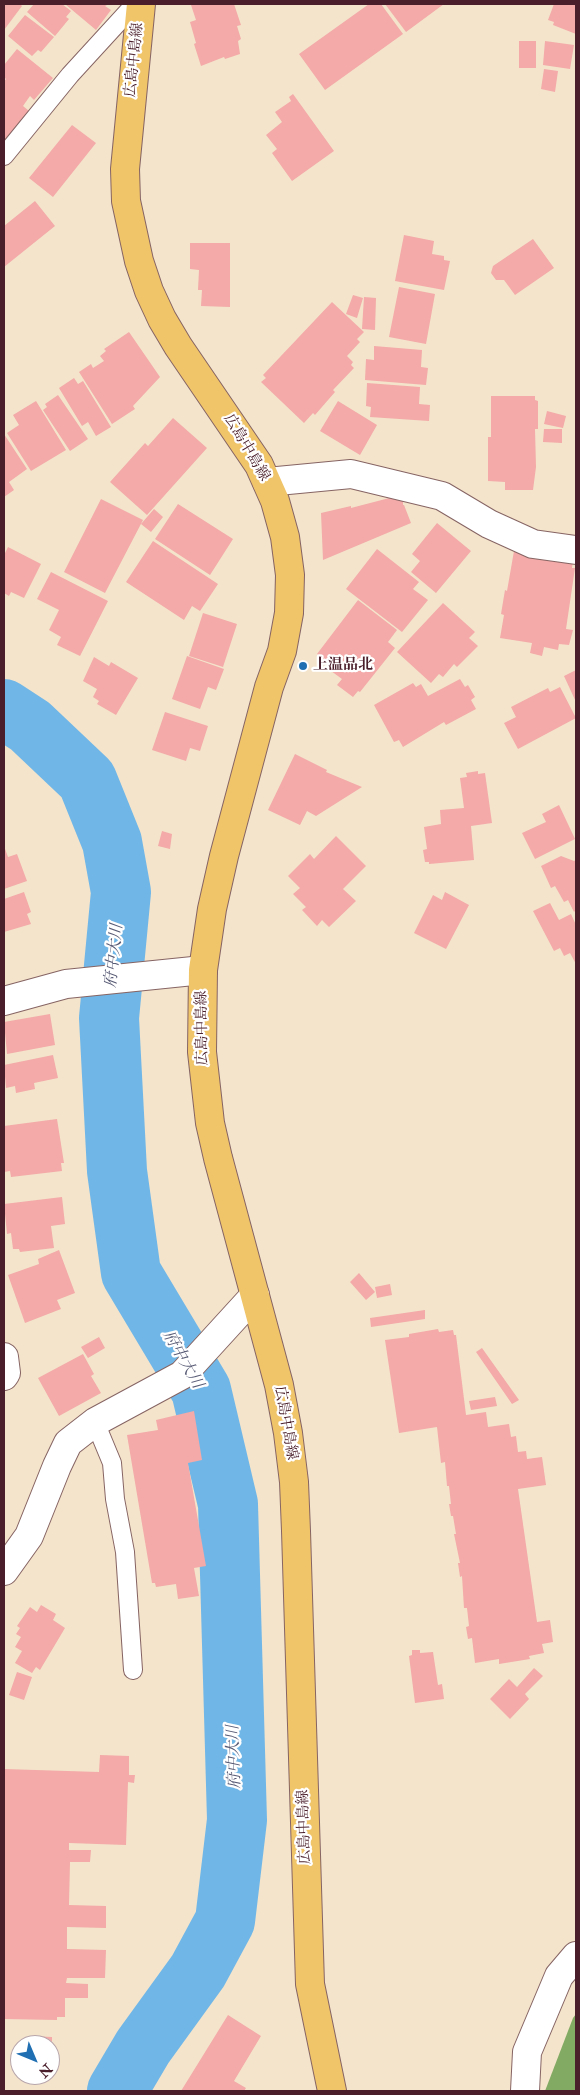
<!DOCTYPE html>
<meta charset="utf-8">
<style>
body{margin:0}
#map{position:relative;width:580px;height:2095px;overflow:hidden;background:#f4e4cc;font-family:"IM FELL Double Pica",serif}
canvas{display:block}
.frame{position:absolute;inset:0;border:5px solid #4a1f2b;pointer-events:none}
.north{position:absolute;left:10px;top:2035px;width:50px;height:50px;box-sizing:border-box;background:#fff;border:1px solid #b7a5aa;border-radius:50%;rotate:135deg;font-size:14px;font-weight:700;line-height:20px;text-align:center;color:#4a1f2b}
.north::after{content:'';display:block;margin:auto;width:18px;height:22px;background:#1f6fb2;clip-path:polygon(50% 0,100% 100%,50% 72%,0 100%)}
</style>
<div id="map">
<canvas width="580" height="2095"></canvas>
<div class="frame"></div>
<div class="north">N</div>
</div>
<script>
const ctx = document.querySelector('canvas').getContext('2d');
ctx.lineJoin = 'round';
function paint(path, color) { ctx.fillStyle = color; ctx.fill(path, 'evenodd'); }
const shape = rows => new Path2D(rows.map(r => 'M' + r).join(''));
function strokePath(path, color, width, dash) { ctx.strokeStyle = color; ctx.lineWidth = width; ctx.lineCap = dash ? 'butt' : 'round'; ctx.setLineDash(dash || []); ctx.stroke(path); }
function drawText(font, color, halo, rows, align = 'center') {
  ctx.font = font + ' "IM FELL Double Pica","Noto Serif JP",serif'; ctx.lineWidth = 4.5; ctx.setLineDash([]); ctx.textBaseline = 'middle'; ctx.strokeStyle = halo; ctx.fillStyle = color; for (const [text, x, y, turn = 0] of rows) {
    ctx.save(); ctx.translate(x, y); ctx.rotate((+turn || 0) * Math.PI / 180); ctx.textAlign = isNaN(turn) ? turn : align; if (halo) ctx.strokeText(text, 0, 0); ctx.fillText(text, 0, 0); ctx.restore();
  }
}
paint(shape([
 [576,2014,576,2091,545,2091,573,2018]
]), '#82aa62');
strokePath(shape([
 [4,709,30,726,87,780,112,842,121,892,109,1018,117,1171,131,1273,201,1390,228,1504,237,1820,225,1921,198,1971,143,2047,117,2091]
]), '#70b7e7', 60);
paint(shape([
 [4,4,20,4,22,6,4,30],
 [34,4,62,4,71,11,66,17,69,19,55,36,27,12],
 [65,4,109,4,105,6,111,10,96,30],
 [195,4,234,4,241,25,237,26,241,39,238,41,240,54,225,59,224,57,201,66,194,44,196,43,190,22,196,20,191,5],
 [369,4,381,4,403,34,325,90,299,54],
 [385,4,444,4,406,32],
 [554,4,576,4,576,34,553,25,554,22,548,20],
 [25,15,54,37,41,52,38,50,32,56,8,36],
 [519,41,536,41,536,68,519,68],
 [545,41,574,45,570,69,543,65],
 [17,49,53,78,34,100,30,96,23,106,29,111,4,141,4,82,6,79,4,77,4,65],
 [544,69,558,71,555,92,541,89],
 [293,94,334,151,292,181,272,153,277,149,266,135,282,122,275,112,291,101,289,97],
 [72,125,96,143,53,197,29,178],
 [35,201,55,226,4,267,4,226],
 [404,235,434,241,432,254,444,256,444,260,450,261,444,290,395,281],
 [533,239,554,268,515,295,504,280,496,280,491,273,493,266],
 [190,243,230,243,230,307,201,306,202,290,198,290,199,270,190,269],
 [399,287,435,294,426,344,389,337],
 [353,295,363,298,357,318,346,314],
 [364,297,376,298,375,330,362,329],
 [332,302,364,332,357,339,360,342,347,356,353,362,351,365,354,368,333,390,335,392,315,415,313,413,304,423,261,382,266,378,263,375],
 [129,332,160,377,133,406,135,409,112,424,79,372,91,364,93,368,104,361,100,356,106,351,104,349],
 [374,346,422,350,421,367,428,368,426,385,365,380,366,359,374,360],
 [74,378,78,384,83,381,111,427,96,436,88,422,82,426,59,388],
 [367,383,420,387,419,404,430,405,429,421,370,417,371,407,366,406],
 [58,395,88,439,70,451,43,410,47,407,45,404],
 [491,396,535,396,535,400,538,401,538,429,535,429,536,467,533,490,505,490,505,482,488,481,488,437,491,437],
 [36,401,66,450,31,471,7,433,19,425,13,415],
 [338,401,377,425,360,455,320,431],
 [547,411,566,416,563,428,544,424],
 [173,418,207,448,147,515,110,482,145,443,148,446],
 [544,429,562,429,562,443,543,442],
 [4,434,27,469,9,482,14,490,4,497],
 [397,496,403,499,403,505,404,505,411,523,323,560,321,513,351,506,351,508],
 [101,499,143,520,105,593,64,572],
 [178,504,233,539,210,575,155,539],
 [154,509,163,517,151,532,141,524],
 [437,523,471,551,436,593,411,572,420,561,412,554],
 [153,541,218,584,200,611,192,606,184,620,126,582],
 [8,547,41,564,24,598,11,592,9,596,4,593,4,555],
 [377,549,419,582,413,589,428,600,402,632,346,589],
 [514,551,573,560,572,568,575,568,566,629,573,630,569,645,559,644,558,650,544,647,542,656,530,653,532,643,500,638,504,615,501,614,505,590,507,591],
 [51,572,108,601,80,656,57,645,61,637,49,630,59,610,37,599],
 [358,600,397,630,388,642,395,648,360,692,358,691,353,697,337,685,342,679,327,668,330,664,317,654],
 [443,603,475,632,469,638,478,646,457,667,454,664,443,677,439,674,431,683,397,652],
 [203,613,237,624,223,667,189,656],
 [187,656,224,669,216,690,208,687,200,709,172,699],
 [94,657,109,666,111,662,138,678,116,715,97,704,99,701,93,697,97,689,83,681],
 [576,670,576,702,564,676],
 [460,679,465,687,468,685,475,697,471,700,476,709,446,725,444,722,403,747,399,740,394,742,374,705,413,683,416,687,421,684,428,696],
 [560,687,576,718,518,749,504,723,516,717,511,707,548,688,550,692],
 [165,712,208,726,200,751,190,748,186,761,152,750],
 [295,754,327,770,326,772,362,787,316,816,307,811,300,825,268,810],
 [478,771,478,774,485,773,492,823,471,826,474,860,429,864,429,862,425,862,423,850,427,849,424,827,441,824,440,810,464,808,460,778,467,777,466,773],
 [559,805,575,839,535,859,522,833,546,822,542,814],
 [162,831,172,834,170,849,158,846],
 [336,836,366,866,343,889,356,901,329,927,322,920,317,926,302,910,306,907,293,894,300,888,288,876,310,854,314,859],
 [4,846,8,857,17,854,27,881,4,889],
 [561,856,574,861,576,860,576,910,574,912,568,900,564,902,555,886,551,888,541,866],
 [24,892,31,912,27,914,31,924,4,932,4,899],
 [445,892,469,905,446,949,414,933,433,895,442,900],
 [550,903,559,920,571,914,576,925,576,964,570,953,564,956,560,948,554,951,533,911],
 [50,1014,55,1045,7,1054,4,1022],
 [53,1055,58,1078,34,1083,35,1089,16,1093,15,1086,6,1088,4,1065],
 [57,1119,64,1163,61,1163,62,1171,11,1177,10,1171,4,1172,4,1126],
 [62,1197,65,1224,51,1226,54,1248,20,1252,19,1249,13,1249,11,1233,7,1234,4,1204],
 [59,1250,75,1293,57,1300,61,1309,25,1323,8,1275,39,1264,38,1259],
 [359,1273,375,1292,366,1300,350,1282],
 [390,1284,392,1295,377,1298,375,1287],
 [425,1310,425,1319,371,1327,370,1318],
 [438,1329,439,1332,453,1330,454,1335,456,1335,466,1415,486,1412,488,1427,509,1424,511,1437,516,1436,518,1452,526,1451,527,1459,542,1457,546,1485,518,1489,537,1622,550,1620,553,1642,542,1644,544,1653,529,1656,530,1659,499,1664,499,1659,475,1663,472,1638,468,1639,466,1627,469,1626,467,1608,464,1608,462,1576,460,1577,458,1563,460,1563,454,1534,456,1534,453,1516,451,1516,449,1504,451,1504,449,1486,447,1486,445,1462,441,1463,437,1427,399,1433,385,1340,409,1337,409,1334],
 [99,1337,105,1348,88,1358,81,1347],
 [482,1348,519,1400,512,1404,476,1352],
 [83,1354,94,1374,91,1376,101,1393,59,1416,38,1378],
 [495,1397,497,1406,471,1410,469,1401],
 [194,1411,202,1460,188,1463,206,1566,194,1568,199,1596,178,1599,176,1584,156,1587,155,1583,152,1583,127,1435,158,1430,156,1420],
 [41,1605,56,1614,53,1620,65,1628,40,1670,36,1667,32,1673,15,1663,22,1651,15,1647,21,1637,16,1634,20,1628,17,1626,30,1607,37,1612],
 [412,1650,420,1650,420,1653,433,1652,438,1685,442,1684,444,1699,415,1703,409,1656,412,1655],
 [534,1668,543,1676,525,1694,529,1699,510,1719,490,1699,509,1679,517,1687],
 [17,1672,32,1677,24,1700,9,1695],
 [100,1755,129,1756,129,1775,135,1775,134,1783,128,1782,126,1845,69,1843,69,1850,91,1850,90,1862,70,1862,69,1905,106,1906,106,1928,67,1927,67,1949,106,1950,105,1978,67,1978,66,1983,88,1984,88,1998,65,1998,65,2017,57,2017,57,2020,4,2019,4,1769,99,1772],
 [228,2015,261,2036,234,2081,246,2088,244,2091,181,2091],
 [30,2036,52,2037,52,2045,29,2045]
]), '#f3aaa8');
const lane = shape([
 [4,156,70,75,135,4],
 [95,1422,112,1463,115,1499,125,1552,133,1670]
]);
const street = shape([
 [267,482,351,474,442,496,489,524,533,544,576,550],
 [4,1001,66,984,203,970],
 [4,1357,6,1373,4,1376],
 [4,1571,29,1536,57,1466,68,1443,95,1422,182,1375,255,1295],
 [525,2091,527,2052,559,1976,576,1956]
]);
const primary = shape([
 [141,4,125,169,126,201,139,261,149,291,162,319,178,346,259,465,275,501,285,537,290,575,289,613,282,651,269,687,224,856,212,909,203,970,202,1052,210,1123,218,1158,279,1385,288,1433,294,1482,296,1531,310,1984,332,2091]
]);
strokePath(lane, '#866463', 20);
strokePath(street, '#866463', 30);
strokePath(primary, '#866463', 30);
strokePath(lane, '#fff', 18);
strokePath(street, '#fff', 28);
strokePath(primary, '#f0c469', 28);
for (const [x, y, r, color] of [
 [303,666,5,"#1f6fb2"]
]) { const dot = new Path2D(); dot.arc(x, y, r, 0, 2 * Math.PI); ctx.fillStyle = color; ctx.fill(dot); strokePath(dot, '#fff', 2); }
drawText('15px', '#4a1f2b', '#fff', [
 ["広島中島線",135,60,-84],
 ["広島中島線",246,448,59],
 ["広島中島線",203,1028,-91],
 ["広島中島線",285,1423,80],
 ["広島中島線",305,1827,-92]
]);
drawText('bold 15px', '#4a1f2b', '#fff', [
 ["上温品北",313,666]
], 'left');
drawText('italic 16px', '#595c76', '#fff', [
 ["府中大川",115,956,-84],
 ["府中大川",182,1360,60],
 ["府中大川",235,1757,-92]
]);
</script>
